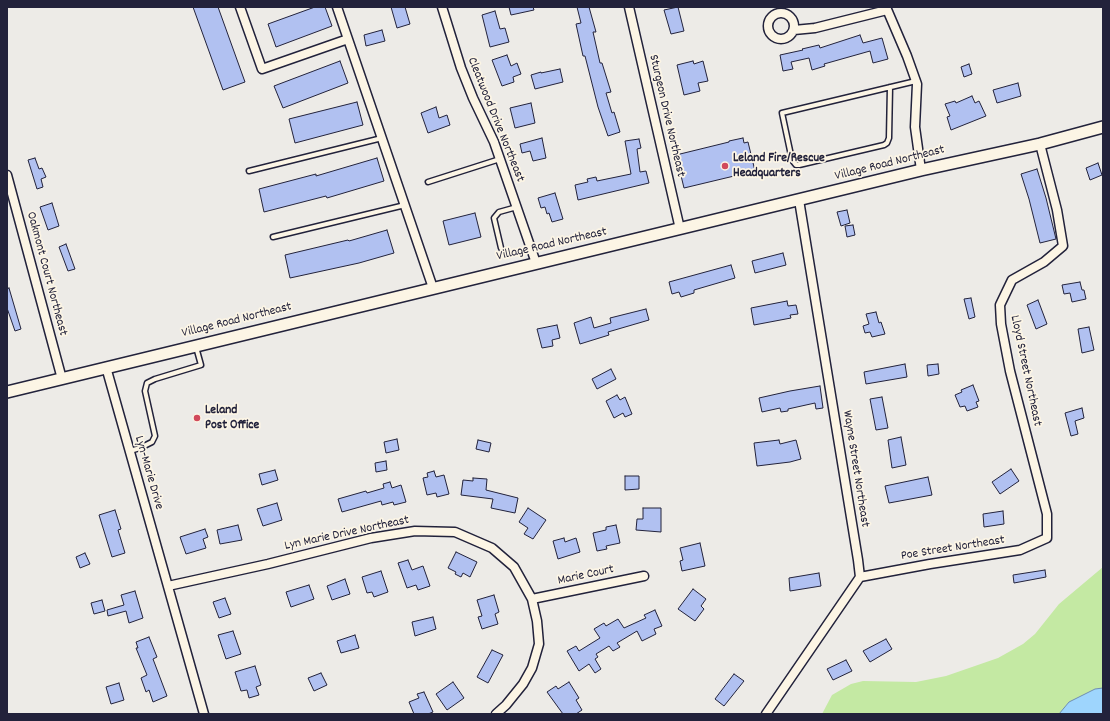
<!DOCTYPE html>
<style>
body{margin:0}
#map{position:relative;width:1110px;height:721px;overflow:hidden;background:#edebe7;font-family:Dekko,sans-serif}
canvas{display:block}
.frame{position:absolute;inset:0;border:8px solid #22223b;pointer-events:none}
</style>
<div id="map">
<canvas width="1110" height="721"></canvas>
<div class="frame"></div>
</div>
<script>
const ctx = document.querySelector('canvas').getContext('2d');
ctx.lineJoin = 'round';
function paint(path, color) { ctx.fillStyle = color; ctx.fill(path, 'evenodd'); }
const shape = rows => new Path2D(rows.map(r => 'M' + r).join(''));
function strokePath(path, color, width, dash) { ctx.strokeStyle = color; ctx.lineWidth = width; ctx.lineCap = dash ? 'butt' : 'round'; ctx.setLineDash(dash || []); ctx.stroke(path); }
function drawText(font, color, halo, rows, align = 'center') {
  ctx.font = font + ' Dekko,sans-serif'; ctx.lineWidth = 3.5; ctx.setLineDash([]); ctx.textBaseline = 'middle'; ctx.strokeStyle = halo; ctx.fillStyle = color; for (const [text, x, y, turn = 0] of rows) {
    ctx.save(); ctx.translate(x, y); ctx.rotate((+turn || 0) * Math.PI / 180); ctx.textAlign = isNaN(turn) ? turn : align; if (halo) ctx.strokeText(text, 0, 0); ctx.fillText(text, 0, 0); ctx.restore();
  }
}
paint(shape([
 [1103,567,1103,688,1095,689,1069,702,1059,714,822,714,832,695,851,684,863,681,916,682,946,676,998,658,1023,644,1035,634,1059,604]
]), '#c4e9a3');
const water = shape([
 [1103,688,1103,714,1059,714,1069,702,1095,689,1103,688]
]);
paint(water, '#9ed5fd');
strokePath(water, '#6c8daf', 1);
const building = shape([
 [193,7,218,7,245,82,223,90,193,7],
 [315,7,325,7,332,26,276,47,268,24,315,7],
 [391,7,405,7,410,24,397,28,391,7],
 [509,7,533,7,534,10,511,15,509,7],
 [577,7,589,7,596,32,593,32,600,63,602,63,611,92,606,93,612,113,614,112,620,132,608,136,598,107,585,56,583,56,576,24,581,23,577,7],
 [678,7,684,31,671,34,664,10,678,7],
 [495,11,500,29,505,28,509,42,490,47,482,15,495,11],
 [382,30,385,41,366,46,364,35,382,30],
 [860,35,863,43,882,38,888,59,873,63,870,51,824,64,825,66,812,70,809,58,791,62,793,69,783,71,780,55,803,50,802,49,819,45,820,48,860,35],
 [507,55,511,66,517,63,521,74,513,77,514,82,502,86,492,60,507,55],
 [340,61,348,83,283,108,274,86,340,61],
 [693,61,694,64,703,61,708,81,698,83,700,91,684,95,677,65,693,61],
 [969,64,972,74,964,77,961,67,969,64],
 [560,69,563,82,535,89,531,75,541,72,541,73,560,69],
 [1018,83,1021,96,997,103,993,90,1018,83],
 [972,96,975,103,979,101,986,116,951,130,947,117,950,116,945,104,955,101,956,103,972,96],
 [357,102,363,125,295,143,289,119,357,102],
 [531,103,535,123,515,128,510,108,531,103],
 [436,107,439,118,447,115,450,125,428,133,421,113,436,107],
 [542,138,546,158,533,161,530,151,522,153,520,144,542,138],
 [743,138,744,143,748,142,755,171,684,188,676,155,729,142,729,141,743,138],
 [639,139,641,148,637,149,640,172,646,171,649,183,578,200,575,185,588,182,587,179,596,177,597,181,631,174,625,141,639,139],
 [35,158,39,169,42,168,46,177,41,179,43,187,37,189,28,160,35,158],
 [377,158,384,181,327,198,326,196,264,212,259,189,316,174,316,176,377,158],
 [1098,163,1102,175,1090,180,1086,168,1098,163],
 [1037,169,1046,198,1056,239,1040,243,1029,199,1021,174,1037,169],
 [555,193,563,219,552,222,549,213,547,214,545,207,541,208,538,198,555,193],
 [52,203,59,226,48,230,40,207,52,203],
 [847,210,850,223,841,226,837,212,847,210],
 [475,213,481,237,449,245,443,221,475,213],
 [853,225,855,235,847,237,845,226,853,225],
 [387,230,394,253,359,263,290,278,285,255,348,240,349,241,387,230],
 [66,244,75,269,68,271,59,247,66,244],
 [783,253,786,265,755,273,752,261,783,253],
 [731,265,735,278,694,290,694,293,681,297,679,292,672,294,669,282,731,265],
 [1080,282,1082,290,1084,290,1086,299,1072,302,1070,293,1064,294,1062,285,1080,282],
 [9,288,21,329,15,331,7,308,7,289,9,288],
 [971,298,975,317,969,319,964,299,971,298],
 [1038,300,1047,324,1036,329,1027,305,1038,300],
 [787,301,788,306,796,305,798,314,790,315,791,318,754,325,751,308,787,301],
 [646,309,649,320,608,332,609,335,580,344,574,323,591,317,594,328,611,323,610,318,646,309],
 [876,312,879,323,881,322,885,334,872,337,870,332,865,333,863,326,869,324,866,314,876,312],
 [557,325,560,338,552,340,553,346,542,348,537,329,557,325],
 [1089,327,1094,350,1082,353,1078,329,1089,327],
 [905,364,907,377,866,384,864,372,905,364],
 [938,364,939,374,928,376,927,365,938,364],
 [611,369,616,379,597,389,592,379,611,369],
 [973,385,979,401,976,402,978,407,967,411,965,406,960,407,955,395,962,392,961,390,973,385],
 [820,386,823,408,816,409,815,403,788,409,788,411,781,412,780,408,762,412,759,398,790,391,820,386],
 [617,395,620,400,625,397,632,414,625,417,623,413,614,418,606,401,617,395],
 [882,397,888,428,876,430,870,399,882,397],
 [1082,408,1084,418,1075,421,1078,434,1071,436,1065,413,1082,408],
 [901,437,906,465,892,468,888,440,901,437],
 [397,439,399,450,386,453,384,442,397,439],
 [478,440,491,443,489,452,476,449,478,440],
 [779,440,780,444,796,440,801,459,790,462,757,466,754,443,779,440],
 [386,461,387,470,376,472,375,463,386,461],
 [1011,469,1019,481,1000,494,992,482,1011,469],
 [275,470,278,480,262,485,259,474,275,470],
 [434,471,436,477,444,475,449,494,437,497,436,493,427,495,423,478,428,477,427,473,434,471],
 [625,476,639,476,639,489,625,490,625,476],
 [928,477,932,495,889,503,885,486,928,477],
 [473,478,487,479,486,490,518,498,515,513,491,508,493,499,461,495,463,480,473,481,473,478],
 [390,482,392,488,401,485,406,502,394,505,393,502,382,505,381,501,342,512,338,499,366,491,367,493,384,488,383,484,390,482],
 [277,503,282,520,263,526,257,509,277,503],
 [528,508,546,520,533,539,524,534,528,528,519,522,528,508],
 [643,508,661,508,661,532,636,530,637,519,643,519,643,508],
 [115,510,121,529,118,530,125,553,112,557,99,515,115,510],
 [1003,511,1004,524,984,527,983,514,1003,511],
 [238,525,242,540,220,544,217,530,238,525],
 [616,525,620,543,606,546,607,549,597,551,593,533,606,530,606,527,616,525],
 [205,529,208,537,203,539,206,548,186,554,180,537,205,529],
 [564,538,565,542,576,538,580,552,558,559,553,541,564,538],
 [700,543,705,566,682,571,680,561,683,560,680,548,700,543],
 [456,552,477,562,470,577,463,573,461,577,455,574,456,572,448,568,456,552],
 [85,553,90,564,80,568,76,557,85,553],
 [408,560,412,570,423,566,430,586,418,590,416,585,407,588,398,563,408,560],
 [1045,570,1046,577,1014,583,1013,575,1045,570],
 [381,571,388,592,374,597,372,592,367,593,362,577,381,571],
 [819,573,821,586,790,591,789,578,819,573],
 [345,579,350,594,332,600,327,586,345,579],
 [309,585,314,599,291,607,286,592,309,585],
 [693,589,706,599,701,606,704,609,695,621,678,609,693,589],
 [135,591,143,618,129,623,126,611,108,616,107,610,124,605,121,595,135,591],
 [494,595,499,612,495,614,498,624,482,629,478,617,482,616,477,600,494,595],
 [225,598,231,614,219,618,213,602,225,598],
 [102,600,105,611,94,614,91,603,102,600],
 [655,610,662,626,654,629,656,634,642,641,637,631,617,643,620,647,613,651,609,646,596,654,598,657,595,659,601,669,595,673,589,664,579,671,567,651,576,646,579,651,600,638,594,629,604,623,606,626,618,619,624,628,646,618,644,615,655,610],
 [433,617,436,629,415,636,412,622,433,617],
 [233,631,241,654,226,659,218,635,233,631],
 [355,635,359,648,341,653,337,641,355,635],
 [149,637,157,657,153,659,167,696,153,702,149,690,146,692,141,678,147,675,136,648,138,648,136,642,149,637],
 [886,639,892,649,870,662,863,651,886,639],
 [492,650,503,655,488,683,477,677,492,650],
 [846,660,852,671,833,680,827,669,846,660],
 [255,666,261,685,256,687,259,695,249,698,247,690,241,691,235,672,255,666],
 [321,673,327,685,314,691,308,678,321,673],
 [734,674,744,681,724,706,715,699,734,674],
 [453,682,464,698,447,710,436,694,453,682],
 [569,682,579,698,576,700,582,710,576,714,563,714,547,692,556,686,558,689,569,682],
 [119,683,124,700,111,704,106,687,119,683],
 [424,692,433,712,428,714,414,714,409,702,419,698,417,694,424,692]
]);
paint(building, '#b1c1f1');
strokePath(building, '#22223b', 1);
const service = shape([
 [890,87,889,138,887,143,884,145,799,165,796,165,792,160,782,113,916,81],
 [249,171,382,138],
 [428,182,500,159],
 [273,237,405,205],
 [501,248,494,218,499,212,517,207],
 [130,451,140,448,152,442,155,436,145,391,147,383,155,379,201,365,196,347]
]);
const minor = shape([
 [240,7,262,69,348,39],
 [337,7,433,288],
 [442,7,461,68,473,98,494,142,536,263],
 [629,7,680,229],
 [886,7,907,56,917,84,915,127,921,170],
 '768 26a13 13 0 1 1 26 0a13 13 0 1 1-26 0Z',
 [794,30,815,28,887,10],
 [7,175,62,379],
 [106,367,204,714],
 [860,577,930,564,1020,550,1047,538,1047,514,1010,371,1001,324,1000,305,1012,280,1044,262,1063,246,1057,210,1040,144],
 [168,586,268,564,371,538,415,531,455,532,492,548,514,567,532,599,537,621,539,644,532,668,523,684,506,705,496,714],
 [532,599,644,576],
 [766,714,860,577,858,560,799,200]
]);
const secondary = shape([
 [7,392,921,170,1040,144,1103,127]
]);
strokePath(service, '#22223b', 7);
strokePath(minor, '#22223b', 11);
strokePath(secondary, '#22223b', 14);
strokePath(service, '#fcf5e5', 4);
strokePath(minor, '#fcf5e5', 8);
strokePath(secondary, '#fcf5e5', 11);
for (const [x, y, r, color] of [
 [725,166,4,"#d1495b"],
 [197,418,4,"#d1495b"]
]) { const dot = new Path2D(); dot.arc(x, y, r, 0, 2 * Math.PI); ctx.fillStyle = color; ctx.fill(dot); strokePath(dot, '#fcf5e5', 1.5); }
drawText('13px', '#22223b', '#fcf5e5', [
 ["Sturgeon Drive Northeast",666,116,77],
 ["Cleatwood Drive Northeast",495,120,68],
 ["Village Road Northeast",890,164,-14],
 ["Village Road Northeast",552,245,-13],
 ["Oakmont Court Northeast",46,274,75],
 ["Village Road Northeast",237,321,-14],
 ["Lloyd Street Northeast",1025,371,78],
 ["Wayne Street Northeast",855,469,81],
 ["Lyn-Marie Drive",148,473,74],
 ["Lyn Marie Drive Northeast",347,534,-12],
 ["Poe Street Northeast",953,549,-9],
 ["Marie Court",586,576,-12]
]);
drawText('bold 13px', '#22223b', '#fcf5e5', [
 ["Leland Fire/Rescue",733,159],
 ["Headquarters",733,174],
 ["Leland",205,411],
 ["Post Office",205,426]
], 'left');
</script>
